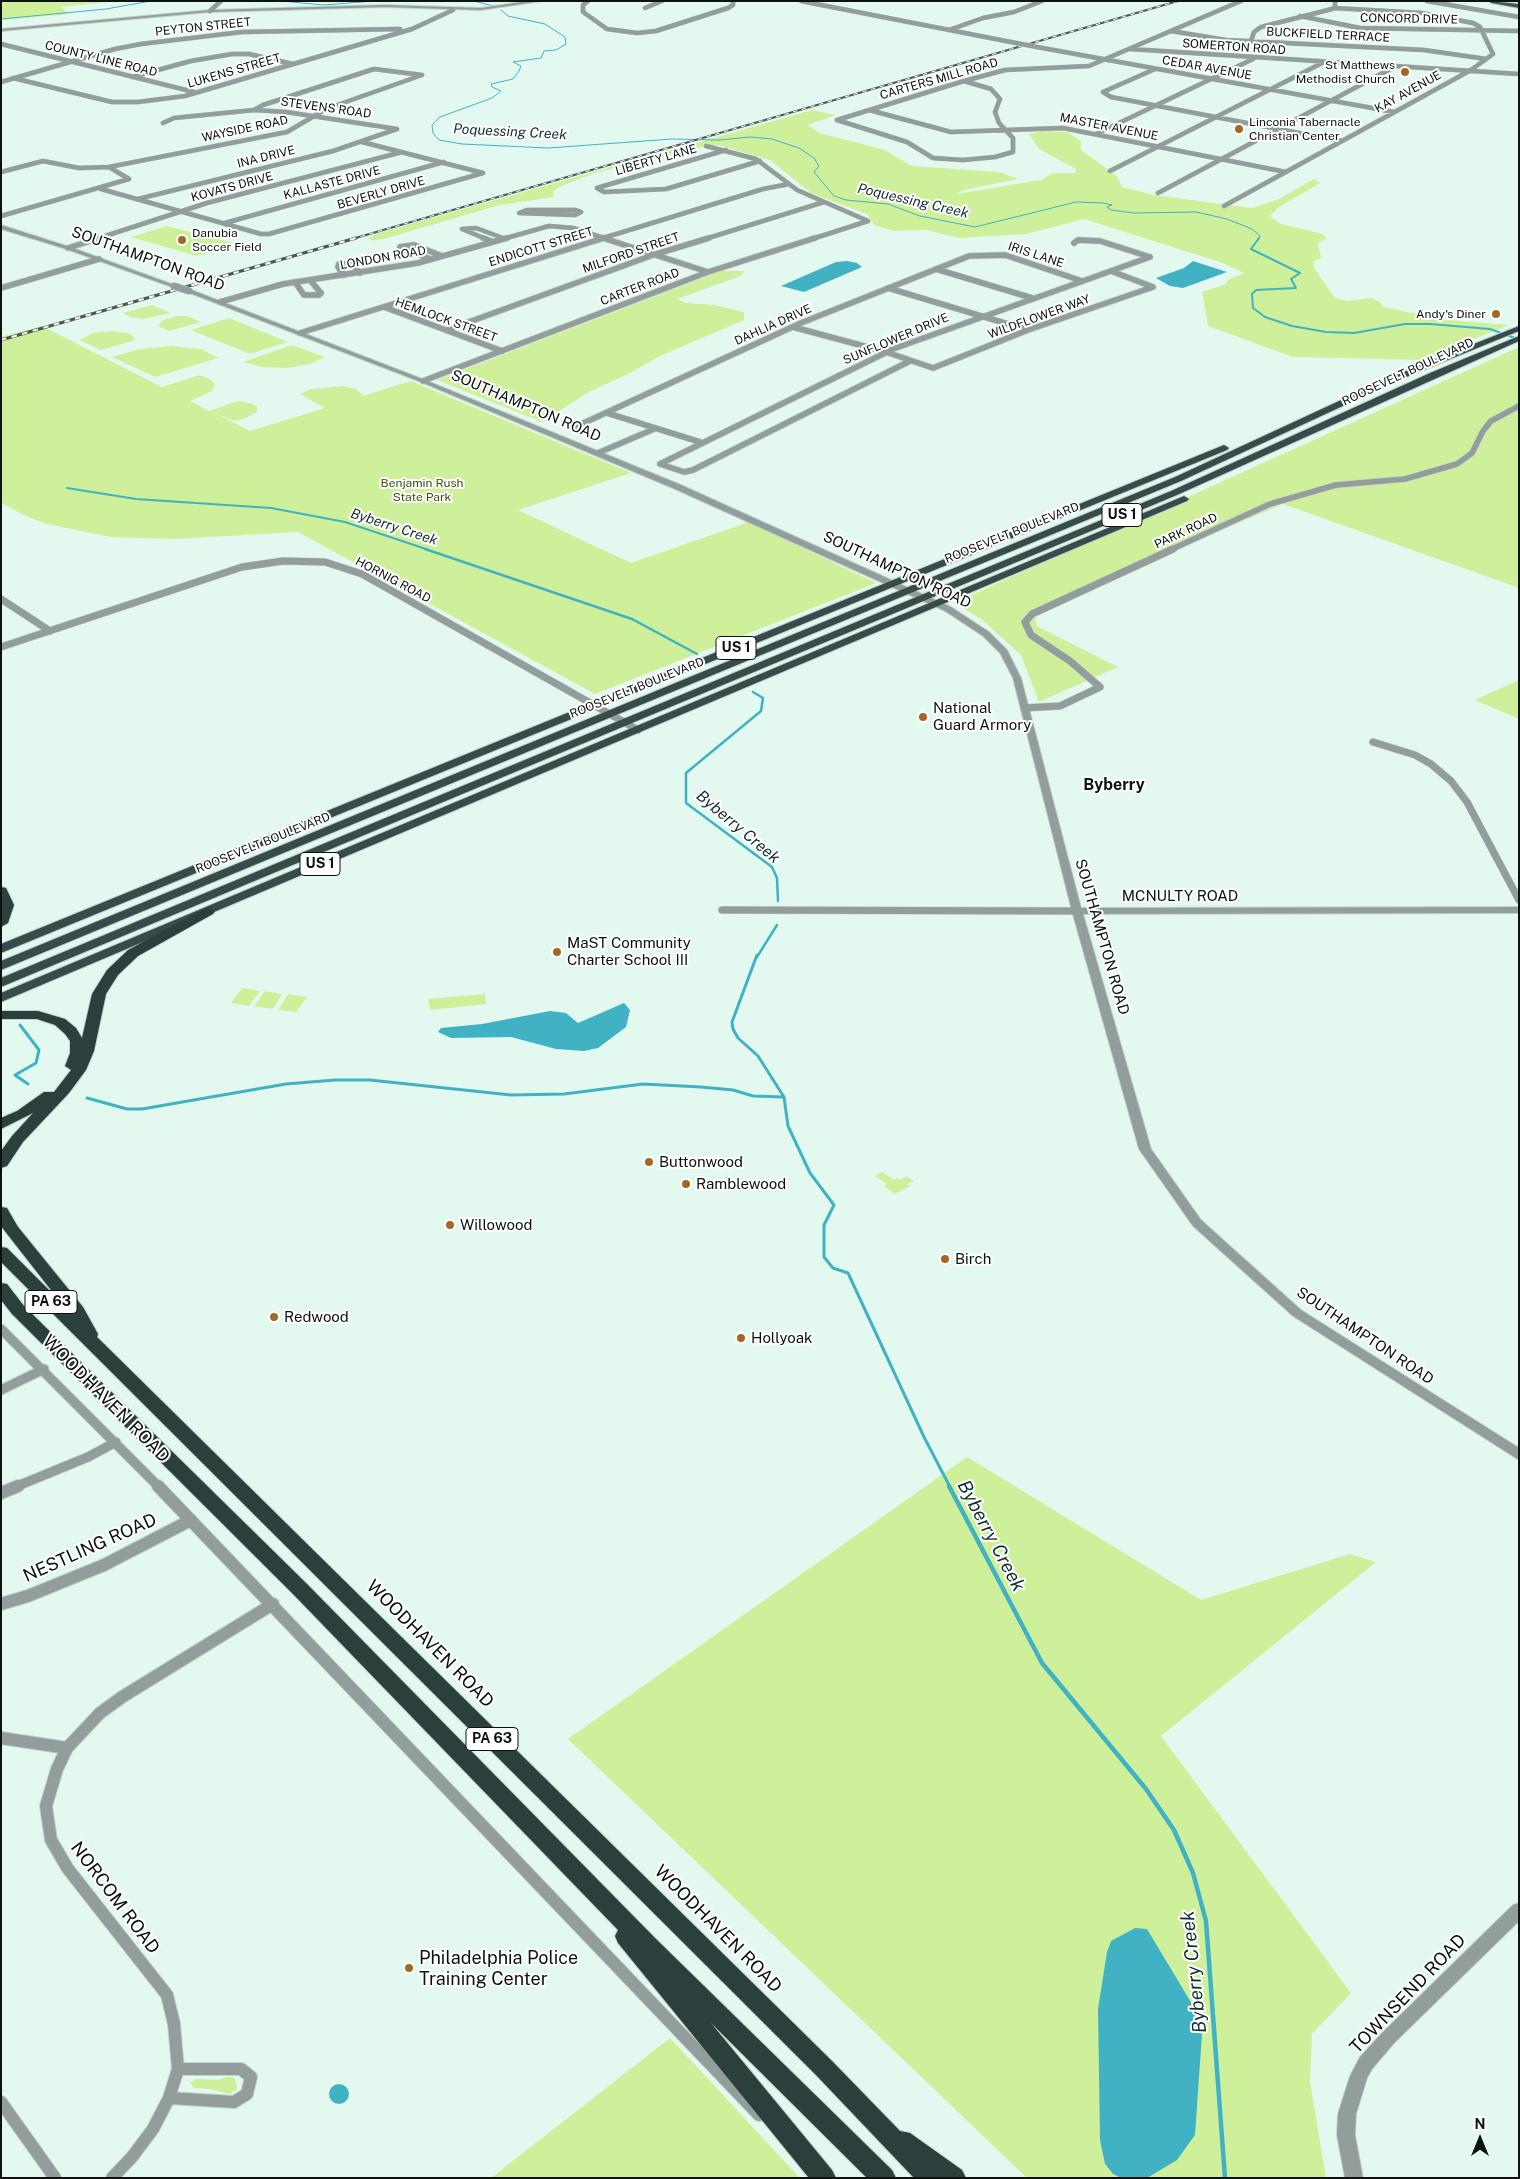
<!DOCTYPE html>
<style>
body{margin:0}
#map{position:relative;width:1520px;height:2179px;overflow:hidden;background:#e3f9ef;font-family:"Public Sans",sans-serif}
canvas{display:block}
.frame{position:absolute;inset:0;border:2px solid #0b120f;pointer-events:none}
.north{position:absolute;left:1455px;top:2114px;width:50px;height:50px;-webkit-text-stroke:4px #fff;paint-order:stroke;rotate:0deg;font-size:14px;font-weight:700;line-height:20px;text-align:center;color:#0b120f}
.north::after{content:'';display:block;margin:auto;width:18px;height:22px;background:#0b120f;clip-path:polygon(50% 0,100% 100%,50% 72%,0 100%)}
</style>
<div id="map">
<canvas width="1520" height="2179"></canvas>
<div class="frame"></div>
<div class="north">N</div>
</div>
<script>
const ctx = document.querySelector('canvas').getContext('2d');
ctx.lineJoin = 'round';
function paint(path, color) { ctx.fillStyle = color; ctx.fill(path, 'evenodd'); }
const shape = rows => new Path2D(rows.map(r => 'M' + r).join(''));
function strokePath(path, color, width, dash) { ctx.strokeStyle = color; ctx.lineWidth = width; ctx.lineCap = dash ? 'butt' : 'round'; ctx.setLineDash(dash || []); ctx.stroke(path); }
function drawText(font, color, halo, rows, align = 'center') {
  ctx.font = font + ' "Public Sans",sans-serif'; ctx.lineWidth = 4; ctx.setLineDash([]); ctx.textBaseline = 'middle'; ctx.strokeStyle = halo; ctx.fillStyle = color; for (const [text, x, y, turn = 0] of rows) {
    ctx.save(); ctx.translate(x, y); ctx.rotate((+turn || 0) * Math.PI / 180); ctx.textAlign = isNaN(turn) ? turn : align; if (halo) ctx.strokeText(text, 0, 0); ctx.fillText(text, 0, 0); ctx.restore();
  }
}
paint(shape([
 [1,1,117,1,61,7,69,14,1,20],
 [812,110,836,115,808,125,820,133,885,150,912,166,999,172,1018,179,964,190,956,194,1041,180,1053,173,1076,173,1076,169,1039,149,1029,134,1042,131,1067,132,1081,141,1081,150,1117,176,1122,187,1154,195,1252,208,1279,199,1314,179,1320,183,1279,207,1270,216,1281,224,1323,234,1327,239,1318,243,1321,258,1314,261,1314,268,1335,298,1346,301,1372,298,1380,302,1383,307,1447,320,1509,325,1422,360,1293,357,1208,326,1202,292,1226,284,1228,280,1244,273,1220,262,1084,219,1026,234,959,238,926,230,894,231,874,225,867,214,811,193,770,160,718,145,676,151,663,157,595,173,559,187,553,192,554,197,499,205,391,237,373,241,368,238,379,233],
 [167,226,234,243,197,256,131,237],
 [721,271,744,271,741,276,677,299,686,303,715,305,744,312,744,320,660,356,628,374,589,392,542,422,437,380],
 [152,305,171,313,143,319,130,317,123,313],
 [178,316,187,316,201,322,169,331,158,326,163,320],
 [229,318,288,342,250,354,191,330],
 [42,326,162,387,199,375,210,379,215,384,212,391,190,401,209,411,238,401,253,404,257,407,257,412,246,418,234,421,215,413,250,431,325,408,300,394,311,389,343,386,356,389,363,396,411,381,631,473,518,510,631,563,749,522,876,583,595,694,298,532,175,539,111,537,47,524,26,516,1,503,1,337],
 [113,331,131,334,135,340,101,350,79,340,93,333],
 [292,345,325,357,310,364,287,368,262,367,243,362],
 [172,346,201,349,218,358,155,377,112,357,140,349],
 [1519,347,1519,588,1283,504,1034,610,1037,626,1118,667,1039,702,1021,655,981,619,954,603],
 [1519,680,1519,719,1475,700],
 [242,988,260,991,249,1006,231,1003],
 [265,991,282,994,273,1009,254,1006],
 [288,994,307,997,296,1012,278,1010],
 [485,994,486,1004,430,1010,428,999],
 [882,1172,894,1180,897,1178,900,1180,907,1176,914,1181,907,1184,910,1186,895,1194,884,1186,887,1184,875,1176],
 [967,1457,1201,1600,1350,1554,1376,1562,1161,1736,1351,1993,1312,2034,1310,2081,1326,2178,1027,2178,568,1739],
 [670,2038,800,2178,491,2178],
 [226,2077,233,2077,237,2083,237,2089,230,2094,210,2089,194,2088,190,2083,196,2079,218,2080]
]), '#cff09b');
paint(shape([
 [847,261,857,263,862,267,804,292,781,286,836,262],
 [1193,261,1227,272,1183,288,1170,286,1156,278,1184,268],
 [624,1003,630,1010,626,1027,598,1048,584,1051,556,1049,511,1037,451,1038,438,1032,441,1028,482,1024,550,1011,566,1013,578,1023],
 [1135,1928,1147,1929,1195,2009,1202,2034,1195,2135,1177,2160,1147,2178,1121,2178,1113,2174,1105,2164,1100,2140,1098,2009,1107,1952,1111,1941],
 '329 2094a10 10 0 1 1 20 0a10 10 0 1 1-20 0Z'
]), '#41b2c3');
strokePath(shape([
 [281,1,323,5,375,1],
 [474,1,497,7],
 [501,10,508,16,545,24,565,37,566,44,556,50,544,51,541,58,513,62,521,66,519,71,513,79,491,84,492,87,501,91,492,98,440,117,432,125,433,133,439,140,462,144,548,148,672,139,719,140,750,137,772,139,799,148,814,158,819,166,814,172,834,196,846,200,888,204,920,216,975,227,1076,202,1103,203,1112,205,1107,207,1111,210,1134,213,1196,212,1227,219,1252,229,1260,236,1258,239],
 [1,19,106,9,151,1]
]), '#41b2c3', 1);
strokePath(shape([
 [1259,238,1251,249,1300,273,1291,279,1296,288,1256,290,1252,294,1253,308,1265,317,1292,326,1326,332,1354,333,1405,324,1430,324,1490,329,1518,339],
 [67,488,136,499,271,508,345,522,429,550]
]), '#41b2c3', 2);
strokePath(shape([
 [425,549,632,619,697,654],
 [753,692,763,698,761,711,686,773,686,803,772,867,777,878,778,901],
 [757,957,777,925]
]), '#41b2c3', 2.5);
strokePath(shape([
 [757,955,732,1022,733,1029,738,1038,758,1056,784,1097,788,1126,810,1173,834,1205,824,1225,824,1257,833,1268,848,1273,924,1437,950,1487],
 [20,1025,39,1050,36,1063,15,1075,28,1084],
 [87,1098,127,1109,142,1109,286,1084,335,1080,370,1080,511,1095,564,1094,643,1084,701,1087,733,1090,753,1096,783,1097]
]), '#41b2c3', 3);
strokePath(shape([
 [949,1486,1042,1663,1146,1789,1174,1830,1193,1873,1206,1921,1225,2178]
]), '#41b2c3', 4.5);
const minorFar4 = shape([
 [588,1,583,5,583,12,607,29,637,33,656,31,728,8,733,5,733,1],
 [801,1,1016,43],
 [1427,1,1519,17],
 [645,8,662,1],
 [210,11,221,1],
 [1300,16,1360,28,1519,31],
 [949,30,983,18,1014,12,1042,1],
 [1171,31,1226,40,1424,50,1486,59],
 [1251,41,1254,32,1261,27,1332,9,1335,7,1335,1],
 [1,44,194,92],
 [1037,47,1394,112],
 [1130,49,1519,74],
 [1155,69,1103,92,1111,97,1341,141],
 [132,77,191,61,232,54,249,54,293,64],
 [13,78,112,102,138,102,185,96,412,29,453,10],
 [964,81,991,89,1000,99,995,112,999,123,1013,138,1013,152,995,157,963,160,933,158,907,142,837,120,964,81],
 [964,81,1005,70,1089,66,1241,1],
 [1,82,115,49,141,44,242,32,400,29],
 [869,110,951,132,1063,128,1286,172],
 [163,123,174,118,254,110,286,112,397,129],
 [1096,134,1253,59],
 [706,146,756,159,797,190,868,221],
 [726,150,597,188,604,192,666,189,760,161],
 [1110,171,1324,62],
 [1,172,43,161,79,168,109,167,287,132,326,109,422,75,374,69,263,105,254,110],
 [101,189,261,234,269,234,483,173,362,142],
 [1158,193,1396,66],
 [138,199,333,151,397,129],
 [1224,206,1471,70,1493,54,1480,27,1473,23,1421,13,1334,8],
 [527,210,575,210,581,212,575,215,519,213,527,210],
 [1,216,129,179,109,167],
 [225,223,444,162],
 [96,239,207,203,402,152],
 [486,239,462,229,476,228,503,238],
 [503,239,549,226,573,228,607,239],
 [600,239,763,189,789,184],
 [705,239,824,202],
 [812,239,868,221]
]);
const minorFar3 = shape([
 [483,238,491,241],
 [603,238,708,272],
 [1074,243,1078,240,1100,241,1150,257],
 [68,248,100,238],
 [430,259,400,247,414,245,442,256],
 [936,269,1032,298],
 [344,275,338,267,339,264,352,264,360,273],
 [295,282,304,295,319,295,321,293,310,280],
 [1,288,99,259],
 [888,288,1028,330],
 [220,302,283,284,418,263,507,238],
 [384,307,502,351],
 [793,327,886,352,933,368,1028,330,1153,287,1111,271],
 [447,330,653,255,709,238],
 [300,333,604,238],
 [423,381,708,272,815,238],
 [607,413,700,442],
 [575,427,801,323,969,256,1005,255,1082,281],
 [598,453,654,429],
 [660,464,893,349,1150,257],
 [660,464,684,472,693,470,910,361],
 [1170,550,1270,504,1336,485,1405,479,1457,464,1472,453,1483,431,1491,421,1519,406]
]);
const minorFar2 = shape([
 [1,599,50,631],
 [1,647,242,567,283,561,325,562,362,574,638,730],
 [1024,708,1060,706,1100,687,1070,661,1031,635,1025,622,1032,614,1173,549],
 [1373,742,1415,755,1431,764,1451,781,1467,802,1519,900],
 [722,910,1077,911]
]);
const minorFar1 = shape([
 [1,1329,159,1487],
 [1,1390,44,1369],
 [15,1487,88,1457,116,1442]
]);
const minor = shape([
 [158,1486,759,2115],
 [1,1493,18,1486],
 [1,1604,28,1596,104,1565,191,1520],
 [1,1738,67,1748],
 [169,2098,234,2102,247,2094,251,2077,241,2069,178,2069],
 [1,2102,55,2178],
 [112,2178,132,2157,153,2129,169,2098,178,2069,174,2024,167,1995,68,1869,51,1840,46,1806,57,1769,67,1748,100,1713,122,1697,273,1604]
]);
const tertiary = shape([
 [528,1,542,1,481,10,385,7,210,12,1,31,1,29,210,10,385,5,481,8,528,1],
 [1,225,70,247,177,286,172,287,66,249,1,229,1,225],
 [189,289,425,380,681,485,951,607,989,632,1007,650,1021,678,1081,908,1519,907,1519,913,1083,914,1151,1149,1201,1220,1301,1310,1519,1448,1519,1460,1293,1316,1193,1226,1139,1149,1072,911,1013,678,1000,653,983,636,945,611,675,489,421,382,187,292,187,290,189,289],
 [1519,1903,1519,1921,1394,2043,1372,2069,1367,2078,1356,2114,1355,2135,1363,2178,1345,2178,1337,2135,1338,2114,1350,2076,1360,2057,1382,2033,1513,1905,1519,1903]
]);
const primary = shape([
 [1489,1,1519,4,1519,8,1491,3,1489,1]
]);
const trunk = shape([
 [1519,326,1519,331,1399,380,1181,481,1,970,1,961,1175,477,1393,376,1519,326],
 [1519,336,1519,341,1177,495,1,987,1,978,1171,491,1430,373,1519,336],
 [1224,445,1229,448,1227,450,1,953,1,944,1224,445],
 [1184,496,1189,499,1187,501,1,1002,1,993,1184,496]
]);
const motorway = shape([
 [1,887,6,888,14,905,8,923,1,927,1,887],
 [208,907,215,911,213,914,138,956,118,975,106,994,94,1051,86,1070,69,1093,23,1142,7,1166,1,1168,1,1151,12,1136,33,1113,1,1129,1,1118,17,1111,44,1092,54,1092,71,1070,65,1066,70,1053,70,1041,65,1034,55,1025,37,1019,1,1019,1,1011,38,1011,65,1019,76,1028,82,1038,92,994,107,970,128,950,208,907],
 [1,1207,7,1208,18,1227,83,1307,98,1334,97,1337,832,2061,900,2131,910,2133,962,2170,966,2178,914,2178,816,2075,1,1262,1,1247,7,1248,58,1299,4,1230,1,1226,1,1207],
 [1,1283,7,1284,24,1306,307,1584,655,1938,892,2170,896,2178,867,2178,711,2023,832,2170,836,2178,809,2178,618,1943,615,1936,618,1930,293,1594,12,1314,1,1300,1,1283]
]);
strokePath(minorFar4, '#c0d4cb', 5);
strokePath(minorFar3, '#c0d4cb', 7);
strokePath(minorFar2, '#c0d4cb', 8);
strokePath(minorFar1, '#c0d4cb', 11);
strokePath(minor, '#c0d4cb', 14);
strokePath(tertiary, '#c0d4cb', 2);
strokePath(primary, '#c0d4cb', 2);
strokePath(trunk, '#c0d4cb', 2);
strokePath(motorway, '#c0d4cb', 2);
strokePath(minorFar4, '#939d9c', 4.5);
strokePath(minorFar3, '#939d9c', 5.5);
strokePath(minorFar2, '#939d9c', 7);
strokePath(minorFar1, '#939d9c', 9);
strokePath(minor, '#939d9c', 12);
paint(tertiary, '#939d9c');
paint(primary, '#455756');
paint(trunk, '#384b4a');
paint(motorway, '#2b3f3d');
const railFar1 = shape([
 [352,239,1178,1]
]);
const rail = shape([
 [1,340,356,238]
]);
strokePath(railFar1, '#4c5752', 2);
strokePath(rail, '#4c5752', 3);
strokePath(railFar1, '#fff', 1, [4.5]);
strokePath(rail, '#fff', 2, [5.5]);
const minorBridge = shape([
 [1016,43,1037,47]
]);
const tertiaryBridge = shape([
 [174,286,189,291]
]);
strokePath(minorBridge, '#c0d4cb', 5, []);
strokePath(tertiaryBridge, '#c0d4cb', 8, []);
strokePath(minorBridge, '#939d9c', 4.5);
strokePath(tertiaryBridge, '#939d9c', 7);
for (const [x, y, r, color] of [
 [1405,72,5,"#a36729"],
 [1239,129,5,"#a36729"],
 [182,240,5,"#a36729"],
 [1496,314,5,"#a36729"],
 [923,717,5,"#a36729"],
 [557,952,5,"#a36729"],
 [649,1162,5,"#a36729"],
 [686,1184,5,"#a36729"],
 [450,1225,5,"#a36729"],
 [945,1259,5,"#a36729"],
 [274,1317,5,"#a36729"],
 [741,1338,5,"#a36729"],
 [409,1968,5,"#a36729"]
]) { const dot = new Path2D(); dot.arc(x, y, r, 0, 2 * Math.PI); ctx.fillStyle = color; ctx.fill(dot); strokePath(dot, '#fff', 2); }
drawText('12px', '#0b120f', '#fff', [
 ["CONCORD DRIVE",1409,19,1],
 ["PEYTON STREET",203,27,-6],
 ["BUCKFIELD TERRACE",1328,35,3],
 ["SOMERTON ROAD",1234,47,4],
 ["COUNTY LINE ROAD",101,59,14],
 ["CEDAR AVENUE",1207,68,10],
 ["LUKENS STREET",234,71,-16],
 ["CARTERS MILL ROAD",939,79,-16],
 ["KAY AVENUE",1408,92,-29],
 ["STEVENS ROAD",326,108,8],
 ["MASTER AVENUE",1109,127,11],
 ["WAYSIDE ROAD",245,129,-12],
 ["INA DRIVE",266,157,-14],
 ["LIBERTY LANE",656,160,-16],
 ["KALLASTE DRIVE",332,183,-15],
 ["KOVATS DRIVE",232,187,-15],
 ["BEVERLY DRIVE",381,193,-16],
 ["ENDICOTT STREET",541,247,-17],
 ["MILFORD STREET",631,253,-19],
 ["IRIS LANE",1036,255,18],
 ["LONDON ROAD",383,258,-10],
 ["CARTER ROAD",640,287,-21],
 ["WILDFLOWER WAY",1039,317,-20],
 ["HEMLOCK STREET",446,320,20],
 ["DAHLIA DRIVE",773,325,-24],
 ["SUNFLOWER DRIVE",896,339,-23],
 ["ROOSEVELT BOULEVARD",1408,372,-25],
 ["PARK ROAD",1186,531,-25],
 ["ROOSEVELT BOULEVARD",1012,533,-22],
 ["HORNIG ROAD",393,580,28],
 ["ROOSEVELT BOULEVARD",637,688,-22],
 ["ROOSEVELT BOULEVARD",263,843,-22]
]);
drawText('12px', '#0b120f', '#fff', [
 ["St Matthews",1395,65],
 ["Methodist Church",1395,79],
 ["Linconia Tabernacle",1249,122,"left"],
 ["Christian Center",1249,136,"left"],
 ["Danubia",192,233,"left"],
 ["Soccer Field",192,247,"left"],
 ["Andy's Diner",1486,314]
], 'right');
drawText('12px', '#3b500b', '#fff', [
 ["Benjamin Rush",422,483],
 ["State Park",422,497]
]);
drawText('italic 14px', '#152e32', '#fff', [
 ["Poquessing Creek",510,132,3],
 ["Poquessing Creek",913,201,13],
 ["Byberry Creek",394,527,18]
]);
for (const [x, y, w] of [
 [1122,515,40],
 [736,648,40],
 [320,864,40],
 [51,1302,52],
 [492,1739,52]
]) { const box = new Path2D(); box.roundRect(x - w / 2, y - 11.5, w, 23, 4); ctx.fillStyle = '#fff'; ctx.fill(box); strokePath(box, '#0b120f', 1); }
drawText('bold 14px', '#0b120f', null, [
 ["US 1",1122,515],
 ["US 1",736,648],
 ["US 1",320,864],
 ["PA 63",51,1302],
 ["PA 63",492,1739]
]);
drawText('15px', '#0b120f', '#fff', [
 ["SOUTHAMPTON ROAD",148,259,20],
 ["SOUTHAMPTON ROAD",526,406,23],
 ["SOUTHAMPTON ROAD",897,570,25],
 ["MCNULTY ROAD",1180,896],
 ["SOUTHAMPTON ROAD",1102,937,74],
 ["SOUTHAMPTON ROAD",1365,1336,34]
]);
drawText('15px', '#0b120f', '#fff', [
 ["National",933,708],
 ["Guard Armory",933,725],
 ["MaST Community",567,943],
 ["Charter School III",567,960],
 ["Buttonwood",659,1162],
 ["Ramblewood",696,1184],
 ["Willowood",460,1225],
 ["Birch",955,1259],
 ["Redwood",284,1317],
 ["Hollyoak",751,1338]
], 'left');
drawText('bold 16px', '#0b120f', '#fff', [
 ["Byberry",1114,785]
]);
drawText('italic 16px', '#152e32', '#fff', [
 ["Byberry Creek",738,827,40]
]);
drawText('18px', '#0b120f', '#fff', [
 ["WOODHAVEN ROAD",106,1399,45],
 ["NESTLING ROAD",90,1548,-24],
 ["WOODHAVEN ROAD",430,1644,45],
 ["NORCOM ROAD",115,1898,53],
 ["WOODHAVEN ROAD",718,1929,45],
 ["TOWNSEND ROAD",1408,1994,-46]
]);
drawText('18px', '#0b120f', '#fff', [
 ["Philadelphia Police",419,1958],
 ["Training Center",419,1979]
], 'left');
drawText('italic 19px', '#152e32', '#fff', [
 ["Byberry Creek",991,1536,62],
 ["Byberry Creek",1194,1972,-96]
]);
</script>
